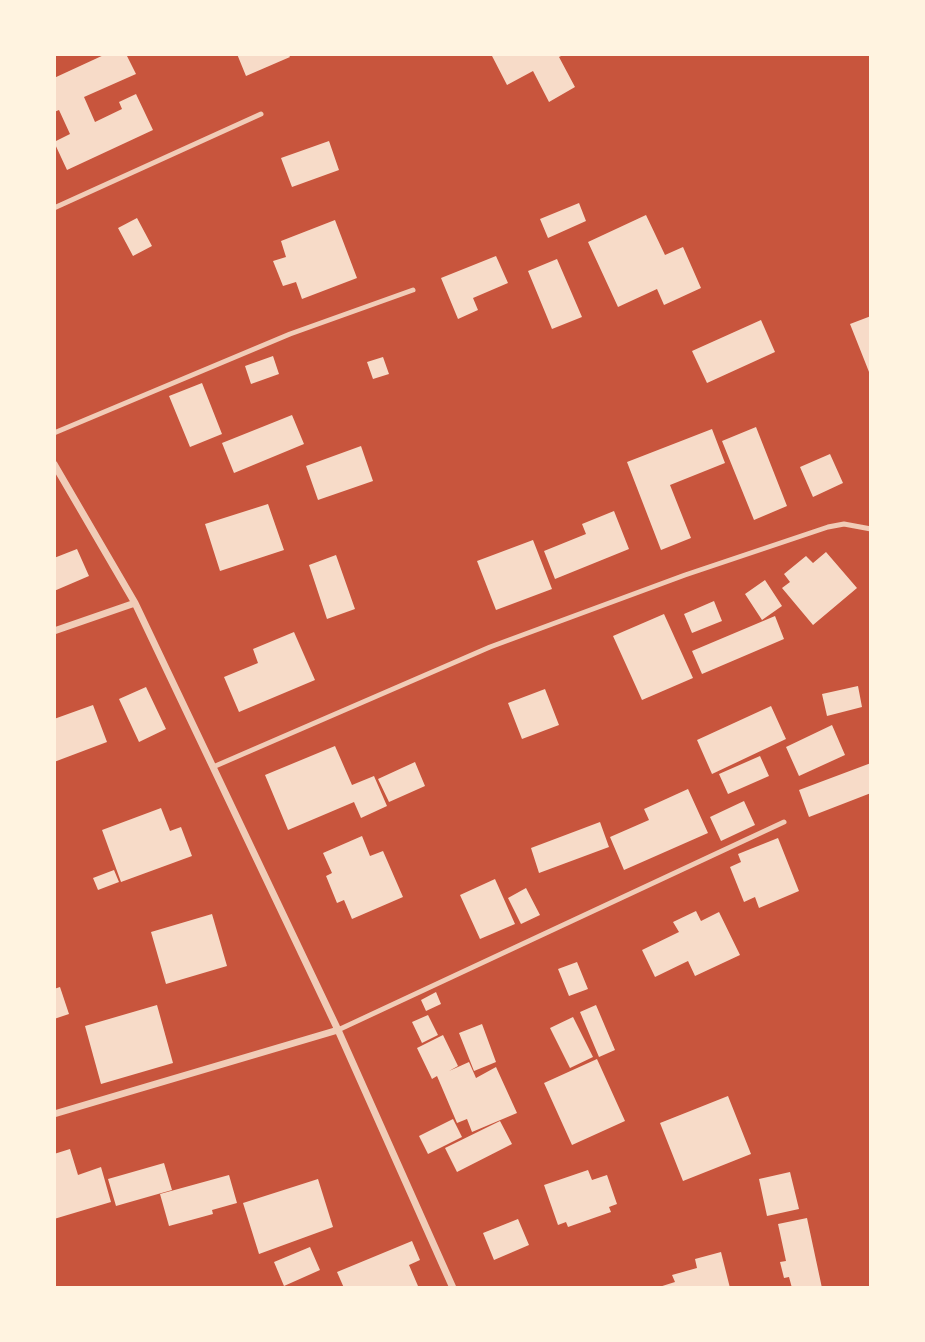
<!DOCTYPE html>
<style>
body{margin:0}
#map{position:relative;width:925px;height:1342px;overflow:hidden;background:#c8553d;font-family:Overpass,sans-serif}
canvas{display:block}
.frame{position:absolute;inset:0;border:56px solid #fff3e0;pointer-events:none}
</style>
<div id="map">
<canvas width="925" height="1342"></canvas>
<div class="frame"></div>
</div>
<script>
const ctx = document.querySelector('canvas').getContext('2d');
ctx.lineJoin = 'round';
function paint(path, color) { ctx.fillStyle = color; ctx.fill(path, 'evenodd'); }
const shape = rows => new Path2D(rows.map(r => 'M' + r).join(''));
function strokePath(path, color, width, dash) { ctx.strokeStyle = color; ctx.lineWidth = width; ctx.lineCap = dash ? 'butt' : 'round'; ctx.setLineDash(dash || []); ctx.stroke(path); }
paint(shape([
 [106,54,126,54,136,74,84,97,95,122,122,109,119,102,136,94,153,130,67,170,54,142,70,134,59,110,54,112,54,78],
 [237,54,288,54,290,57,246,76],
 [491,54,565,54,559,57,575,87,549,102,533,71,507,85],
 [329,141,339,170,292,187,281,158],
 [579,203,586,221,548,238,540,219],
 [646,215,665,255,683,247,701,288,664,305,657,289,618,307,588,242],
 [137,218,152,246,133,256,118,228],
 [335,220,357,278,302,299,296,282,283,286,273,261,286,257,281,241],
 [496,256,508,283,473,298,478,310,458,319,441,278],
 [557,259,582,317,552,329,528,271],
 [871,316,871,377,850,324],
 [761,320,775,352,707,383,692,351],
 [273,356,279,374,251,384,245,366],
 [383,357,389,374,373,379,367,362],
 [202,383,222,434,190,447,169,396],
 [292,415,304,444,234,473,222,443],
 [756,427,787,506,754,520,722,441],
 [712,429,725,463,670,485,691,538,661,550,627,462],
 [361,446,373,481,318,500,306,466],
 [830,454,843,483,813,497,800,467],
 [268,504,284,550,220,571,205,524],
 [614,511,629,549,555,579,544,551,586,534,582,524],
 [533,540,552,589,496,610,477,561],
 [77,549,89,576,54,591,54,558],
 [826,552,857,588,813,625,782,588,790,582,784,574,806,556,813,563],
 [336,555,355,609,327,619,309,565],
 [765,580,782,606,762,620,745,594],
 [714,601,722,621,692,633,684,614],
 [664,614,693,678,642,700,613,636],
 [775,616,784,639,702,674,692,651],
 [294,632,315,680,239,712,224,677,258,663,253,649],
 [858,686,862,707,827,716,822,694],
 [146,687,166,729,139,742,119,699],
 [545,689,559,725,522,739,508,703],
 [93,705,107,742,54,762,54,719],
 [771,706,786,739,712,774,697,740],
 [832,725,845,755,799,776,786,747],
 [335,746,352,785,374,776,387,806,361,818,354,802,288,830,265,775],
 [760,756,769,776,728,794,719,774],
 [415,762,425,786,389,802,378,779],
 [871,763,871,793,809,817,799,790],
 [688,789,708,833,624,870,610,837,649,820,644,809],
 [744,801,755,825,721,841,710,817],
 [161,808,170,831,181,827,192,856,121,882,102,830],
 [600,822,609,847,539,873,531,848],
 [362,836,370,856,383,851,403,897,352,919,344,900,337,903,326,876,332,873,323,853],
 [778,838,799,891,759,908,755,897,744,902,730,867,741,862,738,854],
 [114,870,119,882,98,890,93,878],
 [495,879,515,924,480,939,460,895],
 [526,888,540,915,521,924,508,898],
 [696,911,701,921,719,912,740,955,695,976,688,961,655,977,642,950,679,932,673,922],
 [212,914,227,966,166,984,151,932],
 [577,962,588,989,569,996,558,969],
 [60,987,69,1014,54,1019,54,989],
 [436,992,441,1004,426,1011,421,1000],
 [157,1005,173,1063,101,1084,85,1026],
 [596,1005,615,1050,599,1057,580,1012],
 [428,1015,438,1035,422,1043,412,1022],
 [573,1017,593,1057,570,1068,550,1028],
 [482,1024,496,1062,474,1071,459,1033],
 [443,1035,458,1066,449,1071,469,1062,476,1078,496,1067,517,1113,472,1132,467,1119,457,1123,437,1076,432,1079,417,1048],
 [597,1059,625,1121,572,1145,544,1083],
 [728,1096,751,1154,683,1181,660,1123],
 [453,1119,462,1137,428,1154,419,1136],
 [500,1121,512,1144,457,1172,445,1148],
 [70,1149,78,1175,101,1167,111,1202,54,1219,54,1154],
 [164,1163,172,1190,116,1206,108,1179],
 [588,1170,592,1180,607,1175,617,1204,609,1207,611,1212,568,1227,566,1222,558,1225,544,1185],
 [790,1172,799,1209,767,1216,759,1179],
 [229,1175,237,1203,212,1210,213,1214,169,1226,160,1194],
 [318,1179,333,1227,259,1254,243,1203],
 [807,1218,822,1288,792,1288,789,1277,784,1278,780,1262,786,1261,778,1224],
 [518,1219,529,1245,494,1260,483,1233],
 [412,1241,420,1260,409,1265,418,1286,344,1288,337,1272],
 [310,1247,320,1270,284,1286,274,1262],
 [721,1252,730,1288,656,1288,675,1282,672,1275,697,1268,695,1259]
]), '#f7dbc8');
strokePath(shape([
 [54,208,261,114],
 [54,433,290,334,413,290],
 [213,767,490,647,685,575,828,527,844,524,871,529],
 [338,1030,784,822]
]), '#f1ccb7', 5);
strokePath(shape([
 [54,464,135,603,338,1030,453,1288],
 [54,631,135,603],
 [54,1114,338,1030]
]), '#f1ccb7', 7);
</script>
